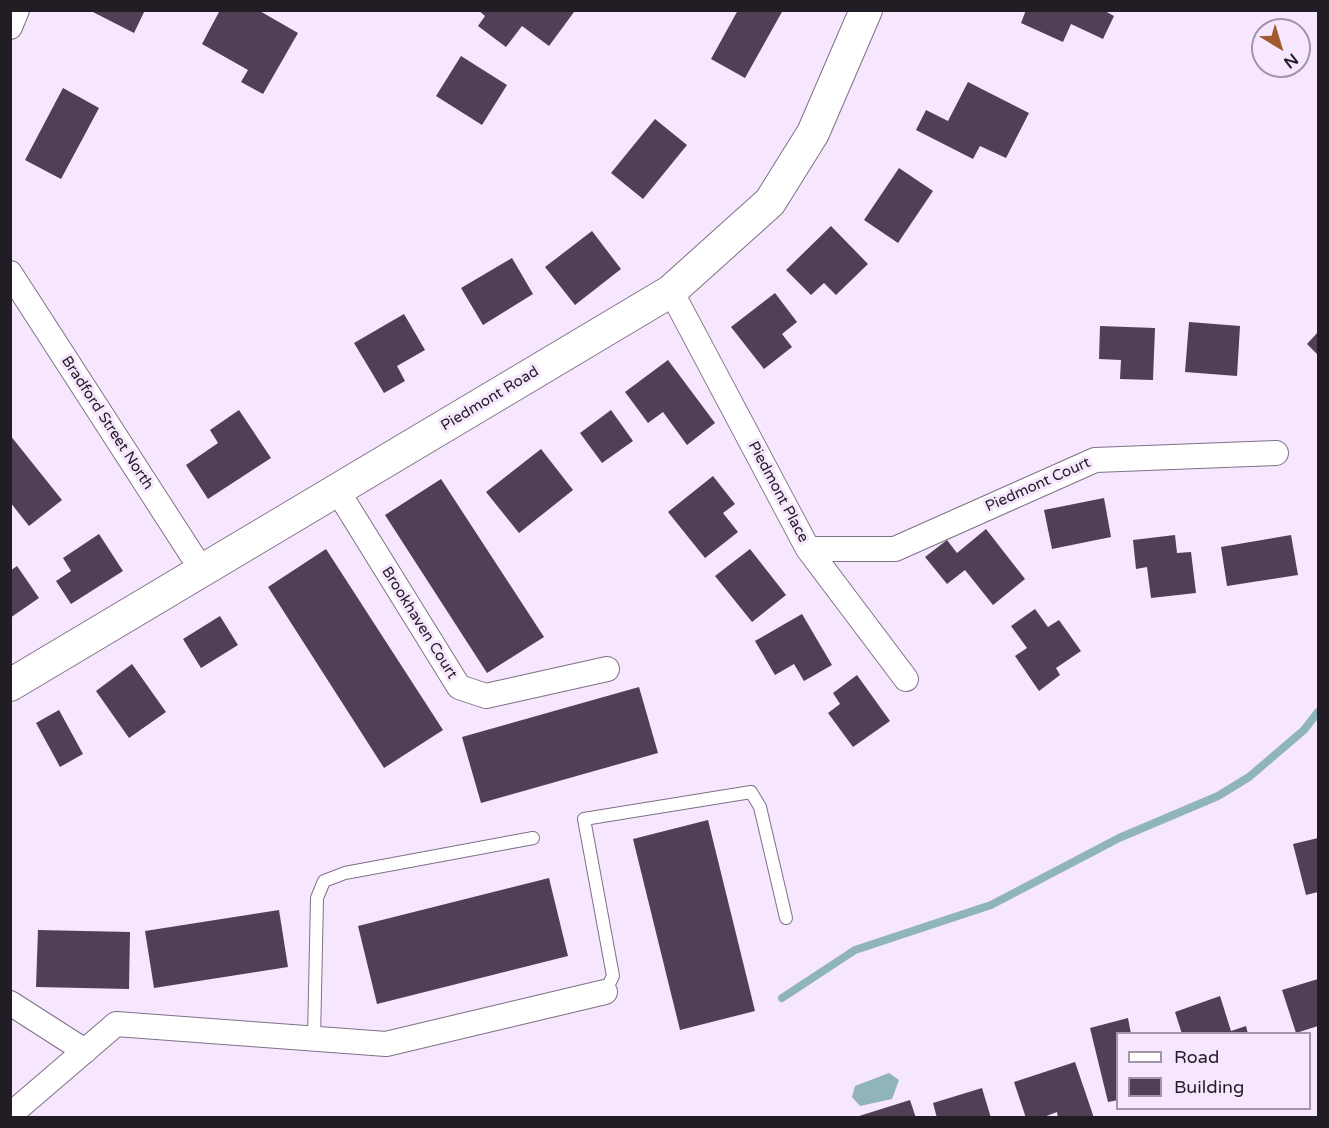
<!DOCTYPE html>
<style>
body{margin:0}
#map{position:relative;width:1329px;height:1128px;overflow:hidden;background:#f6e6fe;font-family:"Varela Round",sans-serif}
canvas{display:block}
.frame{position:absolute;inset:0;border:12px solid #221c25;pointer-events:none}
.legend{position:absolute;left:1116px;top:1032px;width:195px;height:78px;box-sizing:border-box;background:#f6e6fe;border:2px solid #a195a7;margin:0;padding:8px 10px;list-style:none;font-size:18px;color:#221c25}
.legend li{display:flex;align-items:center;gap:12px;height:30px}
.legend b{width:30px;border:2px solid #a195a7}
.north{position:absolute;left:1251px;top:18px;width:60px;height:60px;box-sizing:border-box;background:#f6e6fe;border:2px solid #a195a7;border-radius:50%;rotate:142deg;font-size:16px;font-weight:700;line-height:24px;text-align:center;color:#221c25}
.north::after{content:'';display:block;margin:auto;width:21px;height:27px;background:#a05b2e;clip-path:polygon(50% 0,100% 100%,50% 72%,0 100%)}
</style>
<div id="map">
<canvas width="1329" height="1128"></canvas>
<div class="frame"></div>
<ul class="legend">
<li><b style="height:8px;background:#fff"></b>Road</li>
<li><b style="height:16px;background:#4f4056"></b>Building</li>
</ul>
<div class="north">N</div>
</div>
<script>
const ctx = document.querySelector('canvas').getContext('2d');
ctx.lineJoin = 'round';
function paint(path, color) { ctx.fillStyle = color; ctx.fill(path, 'evenodd'); }
const shape = rows => new Path2D(rows.map(r => 'M' + r).join(''));
function strokePath(path, color, width, dash) { ctx.strokeStyle = color; ctx.lineWidth = width; ctx.lineCap = dash ? 'butt' : 'round'; ctx.setLineDash(dash || []); ctx.stroke(path); }
function drawText(font, color, halo, rows, align = 'center') {
  ctx.font = font + ' "Varela Round",sans-serif'; ctx.lineWidth = 6; ctx.setLineDash([]); ctx.textBaseline = 'middle'; ctx.strokeStyle = halo; ctx.fillStyle = color; for (const [text, x, y, turn = 0] of rows) {
    ctx.save(); ctx.translate(x, y); ctx.rotate((+turn || 0) * Math.PI / 180); ctx.textAlign = isNaN(turn) ? turn : align; if (halo) ctx.strokeText(text, 0, 0); ctx.fillText(text, 0, 0); ctx.restore();
  }
}
paint(shape([
 [889,1073,899,1080,892,1099,860,1106,852,1097,855,1086]
]), '#8fb4bc');
strokePath(shape([
 [782,998,855,950,991,905,1119,838,1218,796,1249,777,1304,730,1318,712]
]), '#8fb4bc', 8);
paint(shape([
 [89,10,145,10,134,33],
 [220,10,258,10,298,33,263,94,241,82,248,70,202,44],
 [478,10,573,10,574,12,549,46,522,26,506,47,478,26,485,16],
 [738,10,783,10,745,78,711,59],
 [1026,10,1103,10,1114,16,1103,39,1071,24,1063,42,1021,23],
 [461,56,507,85,482,125,436,96],
 [968,82,1029,113,1006,158,980,146,973,159,916,130,926,110,948,121],
 [63,88,99,108,61,179,25,160],
 [655,119,687,145,643,199,611,173],
 [899,168,933,191,898,243,864,220],
 [831,226,868,264,836,295,824,283,811,295,786,270],
 [592,231,621,269,575,305,545,267],
 [512,258,533,294,483,325,461,288],
 [775,293,797,322,782,334,792,347,764,369,731,327],
 [404,314,425,350,397,366,405,381,384,393,354,343],
 [1189,322,1240,326,1237,376,1185,372],
 [1100,326,1155,328,1153,380,1120,379,1121,360,1099,359],
 [1318,332,1318,355,1307,344],
 [668,360,715,423,687,445,663,412,648,423,625,392],
 [239,410,271,458,208,499,186,465,218,443,210,430],
 [611,410,633,441,602,463,580,433],
 [10,435,62,500,29,526,10,502],
 [541,449,573,490,519,533,486,492],
 [713,476,735,504,723,513,738,532,705,558,668,512],
 [441,479,544,637,487,673,385,515],
 [1104,498,1111,537,1052,549,1044,510],
 [986,529,1025,579,993,605,965,570,947,584,925,557,947,540,957,553],
 [99,534,123,571,71,604,56,581,71,571,63,558],
 [1175,535,1177,553,1191,552,1196,593,1151,598,1147,567,1136,569,1133,540],
 [1291,535,1298,575,1227,586,1221,547],
 [326,549,443,730,384,768,268,587],
 [750,549,786,595,752,622,715,576],
 [17,566,39,598,10,618,10,571],
 [1035,609,1048,627,1059,620,1081,651,1056,668,1060,675,1039,691,1015,656,1027,648,1011,626],
 [802,614,832,665,804,681,794,664,775,675,755,641],
 [220,616,238,645,201,668,183,639],
 [132,664,166,712,129,738,96,691],
 [857,675,890,721,853,747,828,713,840,704,833,693],
 [639,687,658,753,481,803,462,737],
 [59,710,83,754,60,767,36,723],
 [708,820,755,1011,680,1030,633,839],
 [1318,838,1318,892,1306,895,1293,844],
 [549,878,568,956,377,1004,358,926],
 [279,910,288,967,154,988,145,931],
 [38,930,130,932,129,989,36,987],
 [1318,979,1318,1026,1296,1033,1282,990],
 [1220,996,1231,1031,1246,1026,1248,1034,1182,1034,1175,1012],
 [1128,1018,1131,1034,1118,1034,1118,1100,1108,1102,1090,1028],
 [1075,1062,1094,1118,1058,1118,1057,1112,1041,1118,1026,1118,1014,1082],
 [982,1088,991,1118,937,1118,933,1103],
 [910,1100,916,1118,856,1118,856,1117]
]), '#4f4056');
const service = shape([
 [605,992,613,976,584,819,751,792,760,807,786,918],
 [314,1039,317,898,324,881,345,873,533,838]
]);
const minor = shape([
 [10,27,17,10],
 [10,273,203,572],
 [671,291,808,549,906,679],
 [337,490,459,687,486,696,607,669],
 [808,549,895,549,1095,460,1276,453],
 [10,1003,85,1051],
 [10,1115,116,1024,386,1044,605,992]
]);
const tertiary = shape([
 [10,685,671,291,770,202,813,133,866,10]
]);
strokePath(service, '#7f7186', 14);
strokePath(minor, '#7f7186', 26);
strokePath(tertiary, '#7f7186', 34);
strokePath(service, '#fff', 12);
strokePath(minor, '#fff', 24);
strokePath(tertiary, '#fff', 32);
drawText('15px', '#221c25', '#f6e6fe', [
 ["Piedmont Road",490,399,-31],
 ["Bradford Street North",107,423,57],
 ["Piedmont Court",1038,485,-24],
 ["Piedmont Place",778,492,62],
 ["Brookhaven Court",419,623,58]
]);
</script>
